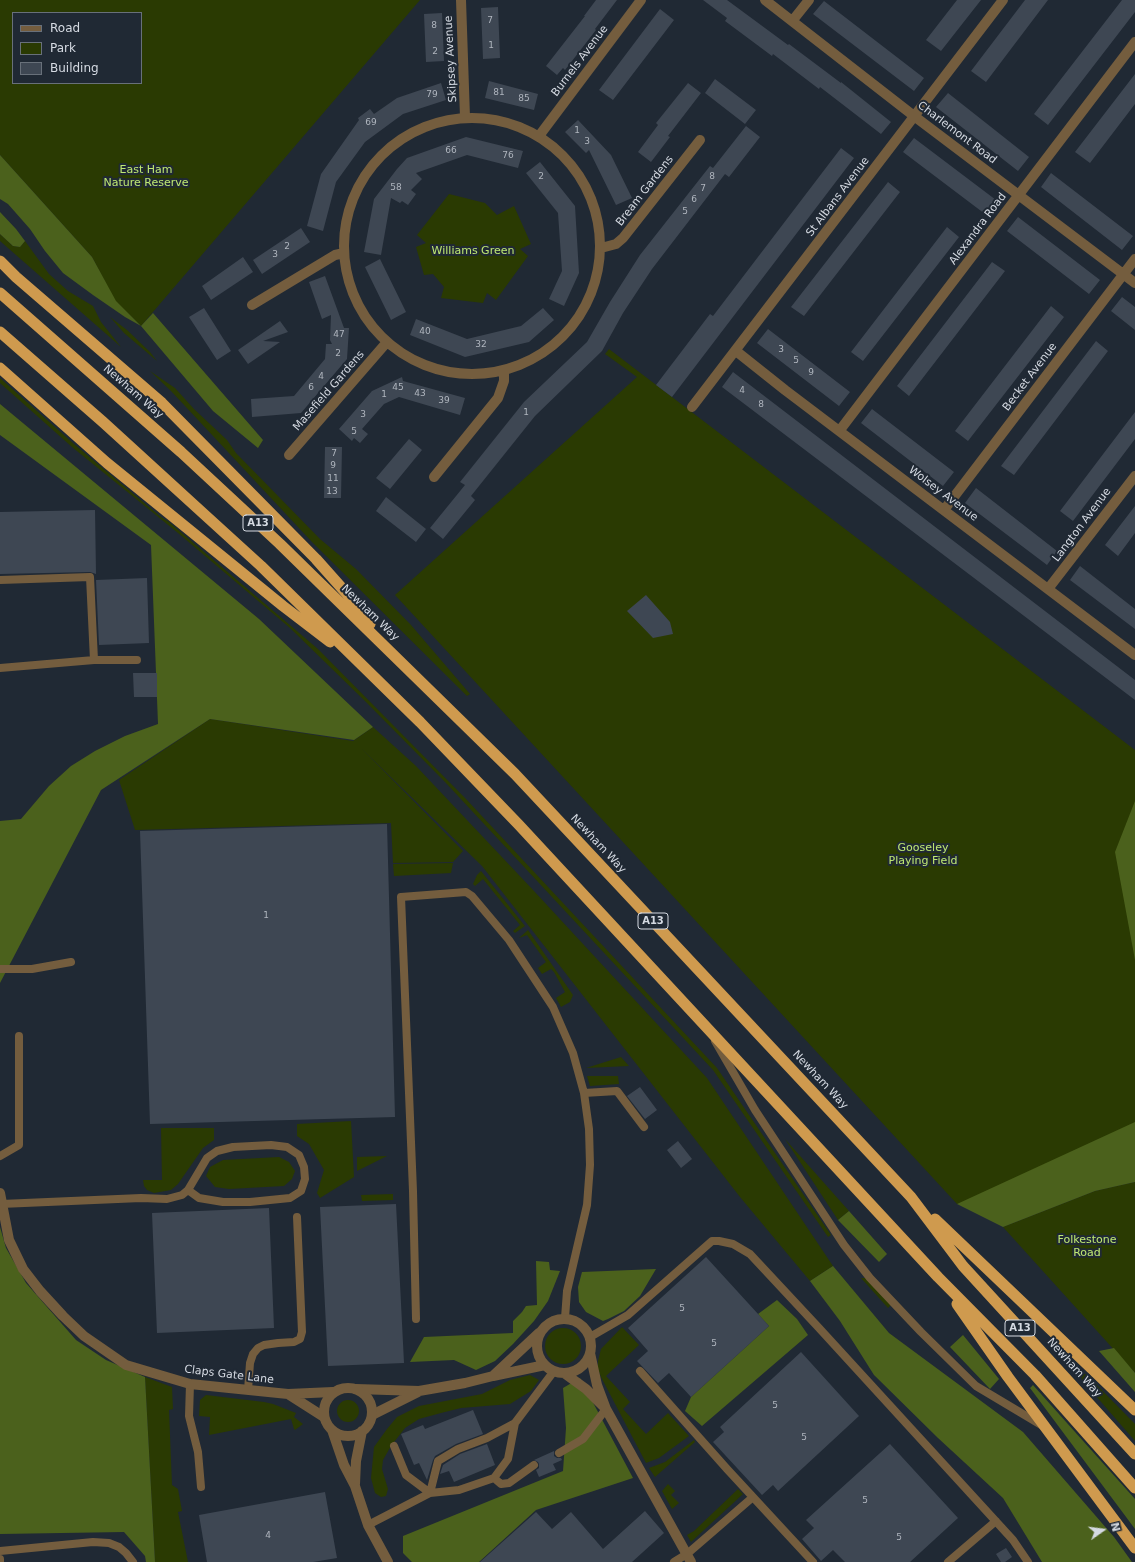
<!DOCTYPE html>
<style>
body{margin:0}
#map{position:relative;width:1135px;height:1562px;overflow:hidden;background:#202934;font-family:"DejaVu Sans",sans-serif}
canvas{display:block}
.legend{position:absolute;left:12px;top:12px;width:130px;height:72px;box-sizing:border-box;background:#202934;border:1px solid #68707a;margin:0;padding:5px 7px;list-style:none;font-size:12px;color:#d5dae2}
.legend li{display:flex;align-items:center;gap:8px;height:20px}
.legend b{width:20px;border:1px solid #68707a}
.north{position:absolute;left:1083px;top:1510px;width:40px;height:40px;-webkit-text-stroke:3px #202934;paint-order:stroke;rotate:76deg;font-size:11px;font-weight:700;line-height:16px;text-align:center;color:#d5dae2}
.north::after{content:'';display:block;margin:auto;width:14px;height:18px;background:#d5dae2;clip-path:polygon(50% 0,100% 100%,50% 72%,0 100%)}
</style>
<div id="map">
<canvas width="1135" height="1562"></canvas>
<ul class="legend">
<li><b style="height:5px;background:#745d3e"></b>Road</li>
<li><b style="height:11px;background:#2a3a02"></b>Park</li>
<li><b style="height:11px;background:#3e4753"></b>Building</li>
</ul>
<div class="north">N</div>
</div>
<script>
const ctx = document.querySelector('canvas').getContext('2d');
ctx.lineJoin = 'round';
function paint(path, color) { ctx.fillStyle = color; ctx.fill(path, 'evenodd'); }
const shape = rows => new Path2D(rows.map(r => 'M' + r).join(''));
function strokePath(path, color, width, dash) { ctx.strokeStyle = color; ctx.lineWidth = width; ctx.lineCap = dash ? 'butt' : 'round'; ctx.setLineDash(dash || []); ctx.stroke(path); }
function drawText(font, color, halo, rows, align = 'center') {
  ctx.font = font + ' "DejaVu Sans",sans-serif'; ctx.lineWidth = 4; ctx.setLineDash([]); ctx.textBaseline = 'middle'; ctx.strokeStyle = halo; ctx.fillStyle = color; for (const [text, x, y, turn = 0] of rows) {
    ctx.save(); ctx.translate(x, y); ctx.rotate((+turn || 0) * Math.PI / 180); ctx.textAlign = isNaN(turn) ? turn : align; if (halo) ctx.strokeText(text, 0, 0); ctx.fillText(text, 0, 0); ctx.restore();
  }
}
paint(shape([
 [0,0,420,0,141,326,115,301,92,257,0,155],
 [13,13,141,13,141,83,13,83],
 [449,194,485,203,497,215,514,206,531,244,520,249,528,256,496,300,487,293,483,303,441,298,444,287,433,274,424,275,416,247,426,243,417,235],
 [0,234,13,246,20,247,25,241,49,274,68,291,93,306,101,322,121,347,0,241],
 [110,317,127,330,150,352,157,361,124,333],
 [609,349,1135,750,1135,1161,957,1204,395,595,637,377,605,354],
 [150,371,175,388,194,409,227,440,236,453,320,539,356,569,411,625,470,694,467,696,312,542,171,391],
 [0,378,74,444,161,517,169,522,318,649,466,799,717,1068,831,1235,828,1237,713,1070,445,782,366,702,290,628,178,533,72,447,0,383],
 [210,719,353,741,373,727,416,766,534,891,707,1078,833,1266,810,1281,740,1197,482,866,361,748,463,851,453,862,393,863,391,823,135,830,119,780],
 [453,863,451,873,394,876,393,864],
 [481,871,525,926,515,933,513,931,520,925,483,879,475,886,473,884,477,875],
 [528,930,573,995,570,1002,561,1007,556,998,565,992,554,972,551,969,542,974,538,968,546,962,527,935,519,938],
 [621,1057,629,1066,586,1068],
 [587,1076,618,1076,619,1084,590,1086],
 [351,1121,354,1177,320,1198,317,1193,324,1170,309,1144,297,1136,297,1124],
 [161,1128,214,1128,214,1140,203,1148,178,1184,171,1190,154,1193,147,1190,144,1186,143,1180,162,1180],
 [785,1139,849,1211,838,1220],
 [387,1156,357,1171,357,1157],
 [279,1157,289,1162,295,1171,292,1179,284,1186,229,1189,215,1187,206,1176,210,1167,223,1160],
 [1135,1182,1135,1373,1003,1227,1095,1191],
 [393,1194,393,1200,362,1201,361,1195],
 [861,1278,866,1278,891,1305,888,1308],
 [622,1327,639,1345,606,1376,630,1402,623,1409,646,1434,668,1413,689,1436,659,1458,646,1463,601,1377,598,1369,598,1361,601,1349],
 '545 1346a18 18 0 1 1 36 0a18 18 0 1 1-36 0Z',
 [1080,1372,1087,1375,1135,1424,1135,1441,1082,1380],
 [530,1375,539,1380,531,1391,510,1404,461,1408,441,1413,419,1419,405,1428,391,1446,383,1460,382,1469,388,1489,386,1496,381,1497,375,1493,371,1478,374,1447,387,1429,397,1417,419,1406,482,1394,510,1380],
 [145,1377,172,1387,173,1409,169,1410,172,1485,178,1489,182,1511,178,1512,188,1562,155,1562],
 [206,1395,264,1402,273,1404,296,1413,294,1417,303,1424,295,1430,294,1429,291,1419,209,1435,210,1417,199,1416,200,1400],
 '337 1411a11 11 0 1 1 22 0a11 11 0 1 1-22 0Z',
 [694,1440,695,1442,655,1477,649,1468,665,1462],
 [668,1484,675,1491,671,1495,679,1503,672,1509,662,1491],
 [738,1489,743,1494,691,1542,687,1535,694,1531]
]), '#2a3a02');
paint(shape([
 [0,155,92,257,116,301,141,326,153,313,263,440,258,448,213,411,141,326,125,317,93,295,63,273,45,251,30,229,8,204,0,199],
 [0,212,16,229,25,241,20,247,13,246,0,234],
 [0,404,259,619,373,727,354,740,210,719,101,790,0,983,0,821,21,819,49,786,71,766,95,751,125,736,158,724,151,545,0,435],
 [1135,801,1135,960,1115,852],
 [1135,1122,1135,1182,1095,1191,1003,1227,957,1204],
 [849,1211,887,1254,879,1262,838,1220],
 [0,1227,6,1248,26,1283,76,1340,106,1360,145,1377,155,1562,146,1562,145,1556,124,1532,0,1534],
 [536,1261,549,1262,550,1270,560,1271,548,1301,534,1321,513,1344,495,1361,476,1370,454,1360,410,1362,424,1337,513,1333,513,1321,522,1312,526,1306,537,1305],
 [833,1266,889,1333,1023,1432,1114,1537,1132,1562,1042,1562,1003,1498,938,1438,874,1375,840,1321,810,1281],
 [656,1269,640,1296,624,1311,608,1319,603,1321,586,1312,579,1302,578,1287,582,1272],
 [777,1300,797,1319,808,1335,702,1426,685,1411,691,1397,769,1326,758,1314],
 [963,1335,999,1379,990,1389,950,1347],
 [1114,1348,1135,1373,1135,1392,1099,1351],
 [580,1378,633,1478,536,1510,479,1562,412,1562,403,1553,403,1536,563,1471,566,1428,563,1388],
 [1033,1385,1135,1499,1135,1529,1030,1388]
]), '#4b611c');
paint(shape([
 [596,0,617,0,595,29,596,30,565,70,563,68,557,75,546,66,585,16,584,16],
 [703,0,727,0,788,45,789,44,841,83,841,82,891,122,881,134,820,87,819,89,773,54,772,56,725,21,727,18],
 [957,0,981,0,941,51,926,40],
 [1025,0,1048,0,986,82,971,71],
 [1122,0,1135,0,1135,12,1048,125,1034,114],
 [824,1,924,78,914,91,813,14],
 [498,7,500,58,483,59,481,8],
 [660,9,674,20,613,100,599,90],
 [442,13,444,61,426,62,424,14],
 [1135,74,1135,104,1090,163,1075,152],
 [715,79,756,110,745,124,705,93],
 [489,81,538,94,534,110,485,98],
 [441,83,446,100,403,114,365,142,336,182,323,231,307,226,321,174,359,120,358,118,370,109,374,114,397,98],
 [688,83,701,93,668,136,670,137,651,162,638,152,658,125,656,123],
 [948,93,1029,157,1018,171,936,107],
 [578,120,611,155,632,198,616,205,589,150,586,153,565,132],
 [746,126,760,137,729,177,725,174,652,269,623,313,602,351,535,416,471,496,475,500,443,539,430,528,465,485,460,482,524,402,587,342,610,302,640,255,710,166,713,168],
 [466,137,523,151,518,168,467,155,416,173,422,179,411,190,416,194,408,205,402,201,400,203,391,198,381,255,364,252,374,199,397,169,407,158],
 [914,138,996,200,985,214,903,152],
 [841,148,854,158,672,397,656,385,710,314,713,316],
 [540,162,575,206,579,273,564,306,549,299,562,271,558,213,526,173],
 [1051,173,1133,236,1122,250,1041,187],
 [888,182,900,192,804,316,791,307],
 [1018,217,1100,280,1089,294,1007,231],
 [947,227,959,237,863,361,851,352],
 [301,228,310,242,262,274,253,260],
 [243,257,253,272,211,300,202,286],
 [380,259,406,312,391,320,365,267],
 [992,262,1005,271,909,396,897,386],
 [325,276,344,328,349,328,347,359,301,413,252,417,251,399,294,396,325,359,326,344,332,344,330,340,331,315,322,319,309,282],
 [1122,297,1135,307,1135,330,1111,311],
 [1051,306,1064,317,968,441,955,431],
 [204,308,231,351,217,360,189,317],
 [543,308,554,320,529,342,465,357,410,335,416,319,467,339,521,326],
 [280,321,288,332,263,341,280,342,248,364,238,350],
 [768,329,850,392,839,406,757,343],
 [1096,341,1108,351,1014,475,1001,466],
 [733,372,1135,680,1135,700,722,387],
 [402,377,403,381,465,398,460,415,399,397,384,404,362,429,368,434,360,443,354,438,352,441,339,429,372,391],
 [872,409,954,472,943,486,861,423],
 [1135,412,1135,439,1073,521,1060,511],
 [409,439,422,450,390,489,376,478],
 [325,447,342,447,341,498,324,498],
 [976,488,1057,551,1047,565,965,503],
 [386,497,426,529,416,542,376,511],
 [1135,506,1135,533,1118,556,1105,545],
 [95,510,96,574,90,572,0,574,0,512],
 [1080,566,1135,609,1135,629,1070,580],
 [147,578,149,643,99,645,96,580],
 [646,595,670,622,673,634,653,638,627,611],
 [133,673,157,673,157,697,134,697],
 [387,824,395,1117,150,1124,140,831],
 [640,1087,657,1110,645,1119,627,1096],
 [678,1141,692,1159,681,1168,667,1150],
 [396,1204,404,1363,328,1366,320,1207],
 [269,1208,274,1328,157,1333,152,1213],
 [706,1257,769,1326,691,1397,669,1373,658,1383,637,1361,648,1351,628,1328],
 [801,1352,859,1416,778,1491,773,1485,762,1495,713,1442,724,1432,720,1427],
 [473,1410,483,1434,456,1444,435,1456,433,1460,427,1480,419,1463,414,1465,401,1434,423,1425,425,1429],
 [487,1444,495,1465,454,1482,449,1471,440,1474,443,1465,460,1454],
 [890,1444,958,1518,910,1562,845,1562,833,1550,821,1561,802,1539,814,1528,806,1520],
 [554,1451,554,1456,557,1458,561,1458,562,1460,553,1464,556,1470,539,1477,536,1470,539,1468,539,1464,538,1462,534,1460],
 [325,1492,337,1558,313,1562,207,1562,199,1515],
 [645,1511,664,1533,632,1562,480,1562,536,1512,552,1529,571,1512,603,1549],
 [1006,1548,1012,1557,1005,1562,1001,1562,996,1554]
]), '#3e4753');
strokePath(shape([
 [0,580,90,577,94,660],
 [0,668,94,660,137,660],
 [0,969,32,969,71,962],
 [715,1041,755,1110,844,1245,870,1278,921,1332,976,1386,1043,1426],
 [584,1093,617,1091,644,1127],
 [0,1156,19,1145,19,1036],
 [1,1204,141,1198,167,1199,182,1195,188,1190,207,1158,217,1151,233,1147,271,1145,287,1147,299,1155,304,1167,305,1179,301,1191,290,1198,250,1202,223,1202,199,1198,188,1190],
 [416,1319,413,1191,401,897,466,892,472,896,509,940,553,1007,573,1053,584,1093,589,1129,590,1165,587,1205,567,1291,565,1318],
 [590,1337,628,1315,712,1241,719,1241,733,1244,750,1254,819,1328,1013,1540,1028,1562],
 [640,1371,727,1469,813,1562],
 [190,1384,189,1416,198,1452,201,1487],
 [248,1390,250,1363,253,1354,258,1348,264,1345,278,1343,294,1342,300,1339,302,1332,297,1217],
 [394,1446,406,1475,430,1493,459,1490,494,1478,508,1459,515,1423],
 [559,1453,583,1439,606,1409],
 [494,1478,501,1484,509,1483,534,1465],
 [368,1525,430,1493,438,1461,458,1449,487,1438,515,1423,554,1371],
 [0,1551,93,1542,109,1543,119,1547,126,1553,133,1562],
 [0,1559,0,1562],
 [674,1562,687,1554,753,1497],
 [948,1562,996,1521]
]), '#745d3e', 8);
strokePath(shape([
 [461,0,465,117],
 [765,0,914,116,1135,283],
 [793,20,809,0],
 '344 246a128 128 0 1 1 256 0a128 128 0 1 1-256 0Z',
 [539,136,641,0],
 [601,248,616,244,623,238,700,140],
 [252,305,335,255,344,253],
 [736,351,785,390,1135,655],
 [692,407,1003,0],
 [840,430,1135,42],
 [289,455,387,342],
 [434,477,498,398,504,381,504,371],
 [944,510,1135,259],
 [1048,589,1135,476],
 [0,1193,9,1240,23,1269,40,1291,63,1316,84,1336,126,1365,190,1384,288,1394,333,1392],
 '537 1346a27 27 0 1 1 54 0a27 27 0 1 1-54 0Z',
 [590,1353,597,1385,606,1409,691,1562],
 [564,1373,586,1389,603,1406],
 [493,1376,539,1333],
 [356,1389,419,1391,465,1383,493,1376,545,1365],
 [288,1394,324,1417],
 [372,1415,418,1392]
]), '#745d3e', 10);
strokePath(shape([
 '324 1412a24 24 0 1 1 48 0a24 24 0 1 1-48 0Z',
 [332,1430,344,1465,355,1486,368,1525,388,1562],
 [355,1484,356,1461,362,1431]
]), '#745d3e', 10);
strokePath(shape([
 [0,261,16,277,162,403,316,559,356,604,370,624],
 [0,293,181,452,280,544,515,774,911,1197,963,1266,1135,1454],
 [0,332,103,422,205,515,261,566,420,722,519,825,938,1277,1035,1375,1135,1488],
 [0,368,107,463,283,606,330,642],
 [935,1219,1135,1410],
 [957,1304,1008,1377,1135,1548]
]), '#cf9a4e', 11);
drawText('9px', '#afb5be', null, [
 ["7",490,21],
 ["8",434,26],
 ["1",491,46],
 ["2",435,52],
 ["81",499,93],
 ["79",432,95],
 ["85",524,99],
 ["69",371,123],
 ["1",577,131],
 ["3",587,142],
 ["66",451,151],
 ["76",508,156],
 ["2",541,177],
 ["8",712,177],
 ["58",396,188],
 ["7",703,189],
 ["6",694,200],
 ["5",685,212],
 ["2",287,247],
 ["3",275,255],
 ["40",425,332],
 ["47",339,335],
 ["32",481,345],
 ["3",781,350],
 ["2",338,354],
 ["5",796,361],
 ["9",811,373],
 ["4",321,377],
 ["6",311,388],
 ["45",398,388],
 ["4",742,391],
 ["43",420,394],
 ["1",384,395],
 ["39",444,401],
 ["8",761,405],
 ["1",526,413],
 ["3",363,415],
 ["5",354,432],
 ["7",334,454],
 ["9",333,466],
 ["11",333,479],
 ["13",332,492],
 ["1",266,916],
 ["5",682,1309],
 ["5",714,1344],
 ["5",775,1406],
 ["5",804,1438],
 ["5",865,1501],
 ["4",268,1536],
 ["5",899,1538]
]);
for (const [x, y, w] of [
 [258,523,30],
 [653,921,30],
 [1020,1328,30]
]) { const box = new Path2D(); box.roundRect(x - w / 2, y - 8, w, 16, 3); ctx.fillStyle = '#202934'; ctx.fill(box); strokePath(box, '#d5dae2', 1); }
drawText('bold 10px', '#d5dae2', null, [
 ["A13",258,523],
 ["A13",653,921],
 ["A13",1020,1328]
]);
drawText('11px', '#d5dae2', '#202934', [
 ["Skipsey Avenue",451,59,-93],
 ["Burnels Avenue",580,61,-53],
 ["Charlemont Road",957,133,37],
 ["Bream Gardens",645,191,-52],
 ["St Albans Avenue",838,197,-53],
 ["Alexandra Road",978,229,-53],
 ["Becket Avenue",1030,377,-53],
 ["Masefield Gardens",329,391,-49],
 ["Newham Way",133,392,41],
 ["Wolsey Avenue",943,494,37],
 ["Langton Avenue",1082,525,-53],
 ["Newham Way",370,613,44],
 ["Newham Way",598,844,47],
 ["Newham Way",820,1080,47],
 ["Newham Way",1074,1368,48],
 ["Claps Gate Lane",229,1375,7]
]);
drawText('11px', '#bfe873', '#202934', [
 ["East Ham",146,170],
 ["Nature Reserve",146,183],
 ["Williams Green",473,251],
 ["Gooseley",923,848],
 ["Playing Field",923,861],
 ["Folkestone",1087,1240],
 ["Road",1087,1253]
]);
</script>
